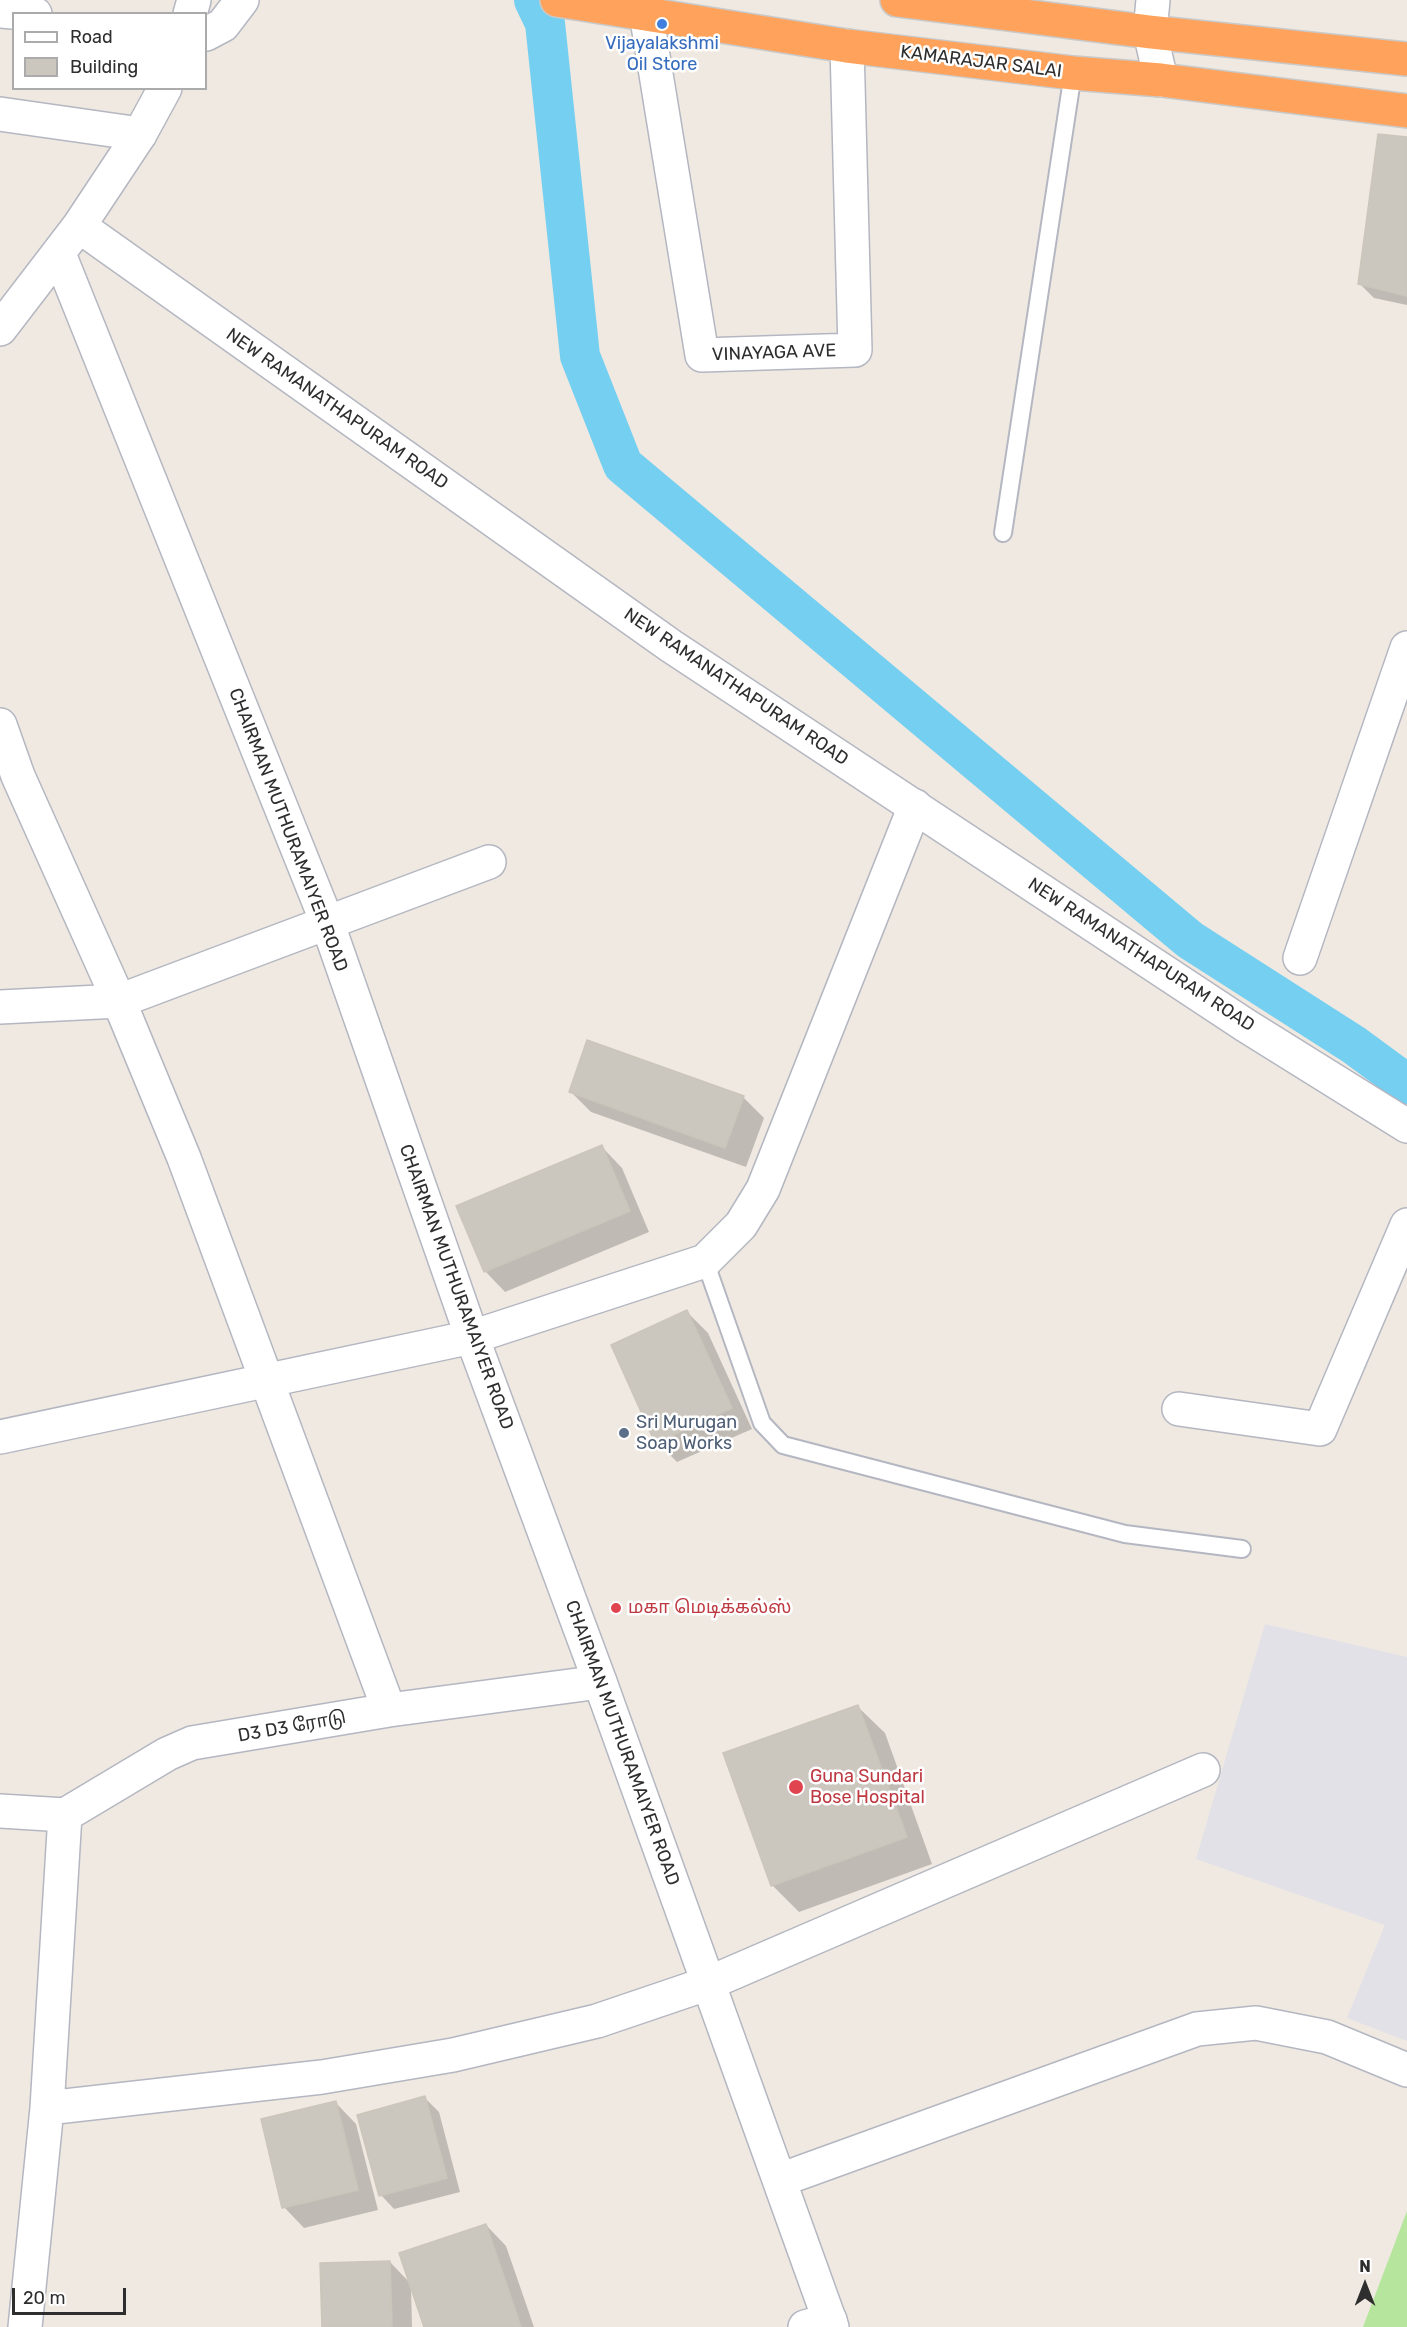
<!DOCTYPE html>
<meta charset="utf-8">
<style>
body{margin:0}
#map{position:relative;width:1407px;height:2327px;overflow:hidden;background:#efe9e1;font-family:Rubik,sans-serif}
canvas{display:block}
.legend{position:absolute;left:12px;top:12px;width:195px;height:78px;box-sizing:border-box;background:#fff;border:2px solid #ababab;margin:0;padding:8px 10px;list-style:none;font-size:18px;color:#2e2e2e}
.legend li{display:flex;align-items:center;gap:12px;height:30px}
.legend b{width:30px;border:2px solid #ababab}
.north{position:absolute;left:1335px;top:2255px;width:60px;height:60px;-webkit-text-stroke:4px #fff;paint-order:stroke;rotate:0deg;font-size:16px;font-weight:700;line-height:24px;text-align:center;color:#2e2e2e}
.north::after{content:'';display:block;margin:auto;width:21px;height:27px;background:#2e2e2e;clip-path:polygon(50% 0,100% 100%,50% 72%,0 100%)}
.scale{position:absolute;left:12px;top:2288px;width:114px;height:27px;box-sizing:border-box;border:3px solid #2e2e2e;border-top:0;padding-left:8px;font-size:18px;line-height:21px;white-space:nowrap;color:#2e2e2e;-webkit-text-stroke:4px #fff;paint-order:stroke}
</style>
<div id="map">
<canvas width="1407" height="2327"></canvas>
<ul class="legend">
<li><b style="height:8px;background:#fff"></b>Road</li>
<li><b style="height:16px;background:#cbc7bf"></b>Building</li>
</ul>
<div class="north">N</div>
<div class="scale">20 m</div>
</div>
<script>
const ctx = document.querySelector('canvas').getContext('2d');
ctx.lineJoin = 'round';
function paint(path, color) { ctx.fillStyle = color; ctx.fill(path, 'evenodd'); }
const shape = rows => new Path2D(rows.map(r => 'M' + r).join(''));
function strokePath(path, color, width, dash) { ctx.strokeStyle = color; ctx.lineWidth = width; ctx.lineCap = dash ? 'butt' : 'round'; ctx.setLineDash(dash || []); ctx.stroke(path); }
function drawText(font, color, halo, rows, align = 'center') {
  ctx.font = font + ' Rubik,"Noto Sans Tamil",sans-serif'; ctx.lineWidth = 5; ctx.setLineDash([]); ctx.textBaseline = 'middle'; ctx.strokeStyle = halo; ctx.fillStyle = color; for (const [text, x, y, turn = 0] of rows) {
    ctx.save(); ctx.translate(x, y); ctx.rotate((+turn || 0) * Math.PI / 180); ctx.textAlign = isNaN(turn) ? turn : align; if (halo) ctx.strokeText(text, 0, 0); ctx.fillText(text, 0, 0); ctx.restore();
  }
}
paint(shape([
 [1265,1624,1407,1657,1407,2041,1347,2018,1385,1925,1196,1859]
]), '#e3e1e8');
paint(shape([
 [1407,2211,1407,2327,1363,2327]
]), '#b6e59e');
paint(shape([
 [1407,139,1407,305,1374,298,1360,284],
 [570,1091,743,1097,764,1118,746,1167,591,1112],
 [602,1147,622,1168,649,1232,505,1292,485,1271],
 [687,1312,708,1333,752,1429,677,1462,657,1442],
 [858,1707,885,1733,932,1864,799,1912,772,1885],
 [425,2098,439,2112,460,2192,394,2209,381,2195],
 [336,2103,356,2124,378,2210,304,2228,284,2207],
 [486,2225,506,2246,534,2327,425,2327,411,2286,412,2327,323,2327,390,2262,410,2283]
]), '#0003');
strokePath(shape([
 [534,0,545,23,580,356,623,465,1190,940,1354,1045,1407,1084]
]), '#75cff0', 40);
const building = shape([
 [1378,134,1407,137,1407,296,1358,284,1378,134],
 [587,1040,744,1096,725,1148,569,1092,587,1040],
 [602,1145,630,1211,484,1272,456,1206,602,1145],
 [687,1310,732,1408,655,1443,611,1345,687,1310],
 [858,1705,907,1837,771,1886,723,1753,858,1705],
 [425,2096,447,2178,379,2196,357,2115,425,2096],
 [336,2101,358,2190,282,2208,261,2119,336,2101],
 [486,2224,521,2327,424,2327,399,2253,486,2224],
 [390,2261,392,2327,322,2327,320,2263,390,2261]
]);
paint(building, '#cbc7bf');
strokePath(building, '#cbc5ba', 1.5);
const lane = shape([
 [1003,533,1073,73],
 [705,1261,762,1423,783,1445,1125,1534,1242,1549]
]);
const street = shape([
 [1153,0,1150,32,1161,80],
 [0,11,35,14],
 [646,13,702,355,855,350,847,46],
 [0,114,140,134],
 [0,725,18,776,119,1001,184,1158,389,1710],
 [1300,958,1407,648],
 [0,1007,119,1001,489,862],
 [1179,1409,1320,1429,1407,1225],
 [0,1437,472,1337,705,1261,741,1225,763,1189,915,806],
 [0,1811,65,1815,167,1754,192,1743,389,1710,600,1682],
 [47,2108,322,2077,453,2055,597,2021,709,1983,1203,1770],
 [780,2180,1197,2029,1256,2023,1327,2037,1407,2070],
 [25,2327,47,2108,65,1815],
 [805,2327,830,2320]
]);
const secondary = shape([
 [190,14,194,0],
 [206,34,223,25,242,0],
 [79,226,671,646,1245,1025,1407,1126],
 [59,254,327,922,472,1337,600,1682,832,2327],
 [0,329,79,226,140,134,165,88]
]);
const highway = shape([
 [557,0,847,46,1073,73,1161,80,1407,111],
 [897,0,1150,32,1407,59]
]);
strokePath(lane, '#b4b7c1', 20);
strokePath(street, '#b4b7c1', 36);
strokePath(secondary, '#b4b7c1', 36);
strokePath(highway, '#c9c9c9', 36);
strokePath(lane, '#fff', 16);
strokePath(street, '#fff', 33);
strokePath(secondary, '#fff', 33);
strokePath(highway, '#ffa35c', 33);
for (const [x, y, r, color] of [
 [662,24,6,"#3f7fe0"],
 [624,1433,6,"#5c6f8a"],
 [616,1608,6,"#e0444e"],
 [796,1787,8,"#e0444e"]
]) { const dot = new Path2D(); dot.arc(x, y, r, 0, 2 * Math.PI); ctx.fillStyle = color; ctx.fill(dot); strokePath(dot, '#fff', 2); }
drawText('18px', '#366cbe', '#fff', [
 ["Vijayalakshmi",662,44],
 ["Oil Store",662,65]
]);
drawText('18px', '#2e2e2e', '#fff', [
 ["KAMARAJAR SALAI",981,62,7],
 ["VINAYAGA AVE",774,353,-2],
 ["NEW RAMANATHAPURAM ROAD",337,409,35],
 ["NEW RAMANATHAPURAM ROAD",736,687,34],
 ["CHAIRMAN MUTHURAMAIYER ROAD",288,830,69],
 ["NEW RAMANATHAPURAM ROAD",1141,955,33],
 ["CHAIRMAN MUTHURAMAIYER ROAD",456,1287,70],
 ["D3 D3 ரோடு",292,1727,-10],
 ["CHAIRMAN MUTHURAMAIYER ROAD",622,1743,70]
]);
drawText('18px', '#4e5e75', '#fff', [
 ["Sri Murugan",636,1423],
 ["Soap Works",636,1444]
], 'left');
drawText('18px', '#be3a42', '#fff', [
 ["மகா மெடிக்கல்ஸ்",628,1608],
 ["Guna Sundari",810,1777],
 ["Bose Hospital",810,1798]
], 'left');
</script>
